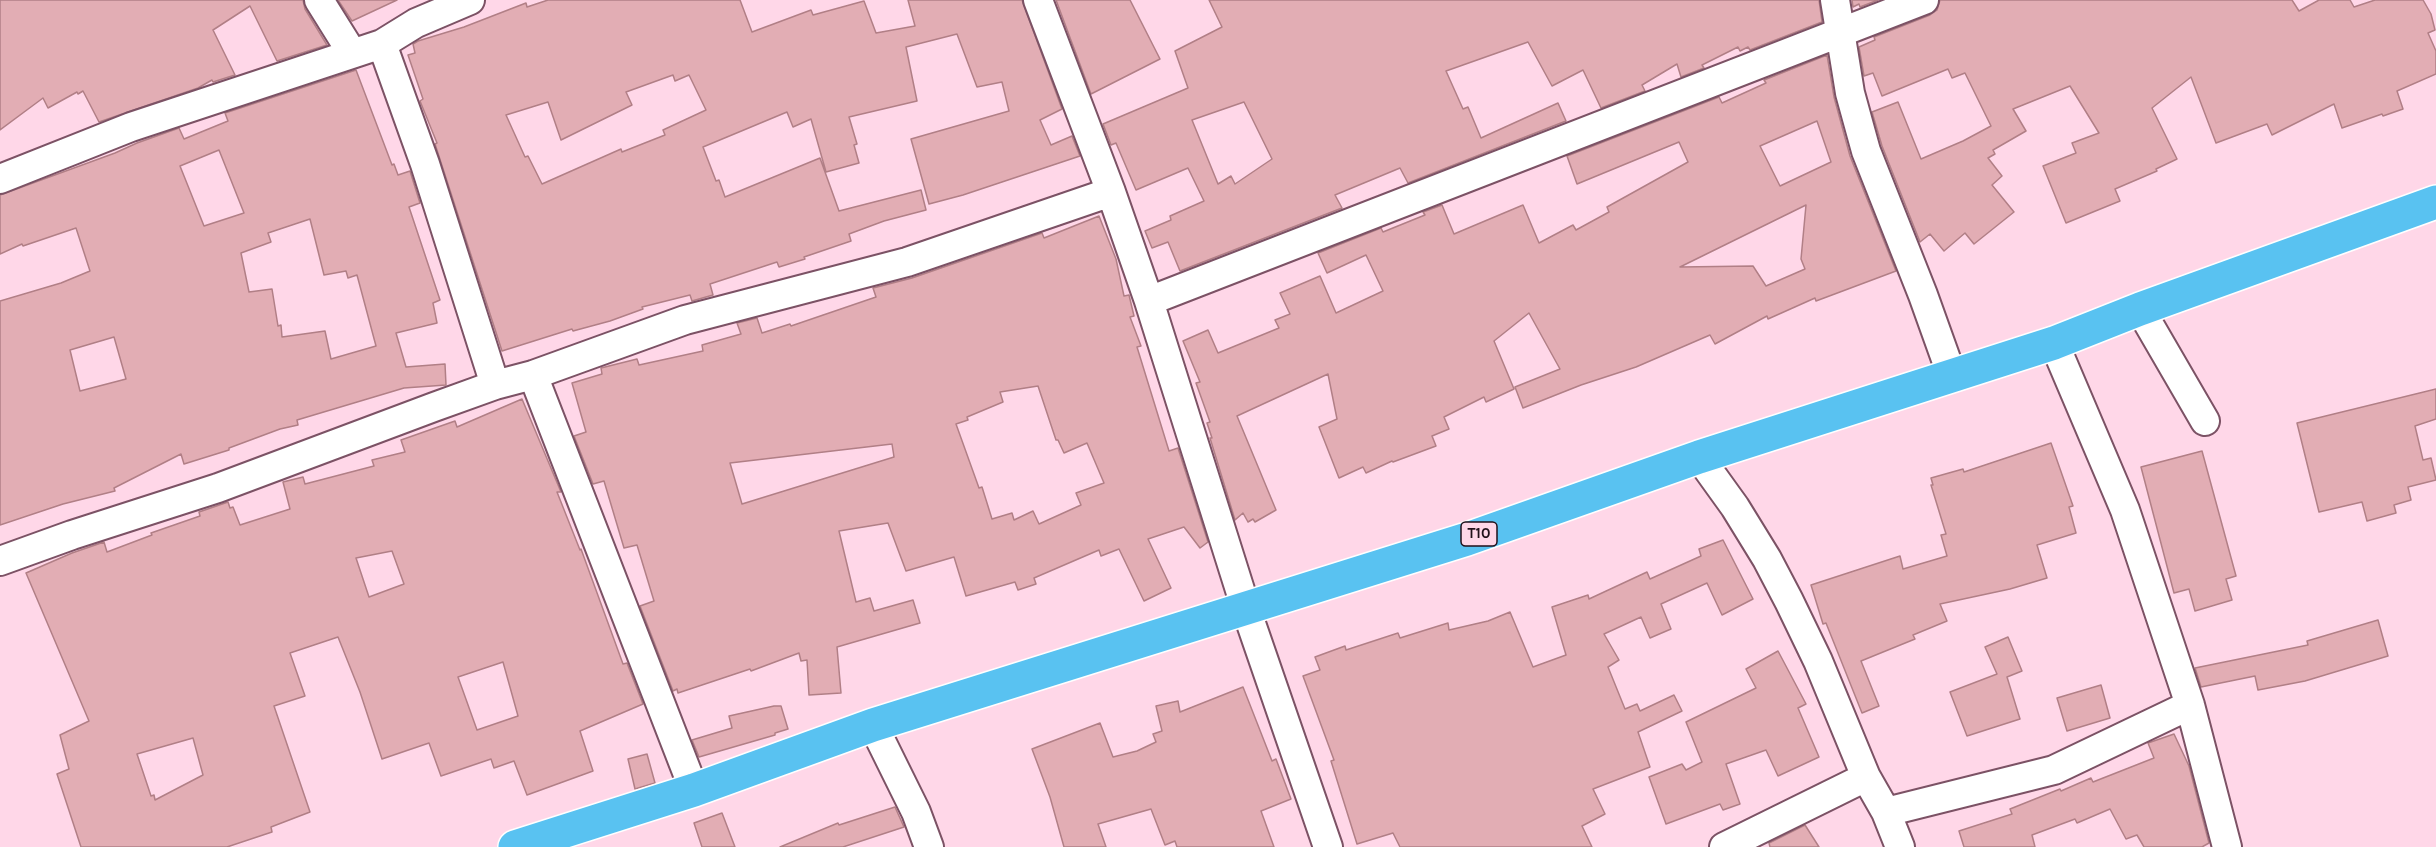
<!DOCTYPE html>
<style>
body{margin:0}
canvas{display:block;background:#ffd7e8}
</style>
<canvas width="2436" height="847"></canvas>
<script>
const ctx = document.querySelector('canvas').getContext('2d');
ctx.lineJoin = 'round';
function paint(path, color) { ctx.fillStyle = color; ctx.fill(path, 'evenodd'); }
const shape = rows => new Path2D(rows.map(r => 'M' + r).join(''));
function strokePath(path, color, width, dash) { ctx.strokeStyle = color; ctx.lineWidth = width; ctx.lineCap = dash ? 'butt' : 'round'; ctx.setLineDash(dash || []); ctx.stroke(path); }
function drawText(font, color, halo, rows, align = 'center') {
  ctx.font = font + ' Karla,sans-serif'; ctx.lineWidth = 4.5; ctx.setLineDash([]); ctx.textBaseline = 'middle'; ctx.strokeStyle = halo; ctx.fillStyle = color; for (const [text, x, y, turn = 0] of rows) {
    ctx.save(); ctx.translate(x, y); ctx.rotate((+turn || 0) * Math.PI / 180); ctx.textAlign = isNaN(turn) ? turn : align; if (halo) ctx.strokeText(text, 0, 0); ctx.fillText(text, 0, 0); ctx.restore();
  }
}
const building = shape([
 [0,0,303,0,305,9,327,45,277,61,250,6,213,30,235,75,213,82,212,80,198,88,99,122,83,91,78,94,77,92,48,108,43,98,0,130,0,0],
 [338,0,397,0,352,21,338,0],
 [548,0,740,0,752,32,811,10,813,15,864,1,876,33,915,26,908,0,1022,0,1062,109,1040,120,1051,145,1072,136,1080,156,963,195,929,204,911,139,1009,111,1002,82,977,87,957,34,906,47,917,101,849,117,857,144,854,145,859,163,826,172,811,119,793,127,787,112,703,147,716,181,719,180,725,197,820,158,839,211,921,190,926,210,884,221,849,234,851,241,804,257,805,259,779,267,777,262,710,284,713,295,692,301,690,295,642,307,643,309,610,321,573,331,572,329,502,351,435,144,437,143,420,101,423,99,408,55,415,53,413,44,418,41,464,27,526,3,527,7,548,0],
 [673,75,675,81,689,75,706,110,663,130,665,135,622,152,621,149,542,184,528,156,525,157,506,115,548,102,561,140,632,105,626,92,673,75],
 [1056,0,1130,0,1160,59,1091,94,1056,0],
 [1209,0,1819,0,1822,22,1750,50,1748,47,1740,51,1738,47,1702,65,1704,68,1681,77,1677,64,1642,85,1645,91,1601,108,1583,70,1552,86,1528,42,1446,71,1463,109,1468,107,1481,138,1558,103,1566,121,1408,183,1400,168,1335,195,1342,208,1180,271,1168,242,1152,248,1145,231,1171,220,1170,216,1204,201,1188,168,1136,190,1116,143,1111,145,1103,124,1188,88,1175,51,1222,27,1209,0],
 [1244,102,1272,159,1235,184,1231,176,1218,184,1192,120,1244,102],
 [1852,0,1878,0,1860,7,1859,4,1853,7,1852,0],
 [1940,0,2292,0,2299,11,2319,0,2350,0,2354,7,2375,0,2423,0,2431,14,2435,30,2428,33,2436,51,2436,74,2397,91,2403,109,2383,116,2382,114,2342,128,2334,104,2272,135,2267,124,2216,143,2191,77,2152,108,2177,159,2156,169,2157,171,2115,189,2120,201,2066,223,2043,166,2076,153,2072,143,2099,133,2070,86,2013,109,2026,131,1993,150,1995,154,1988,158,2002,176,1992,185,2014,212,1974,244,1965,233,1944,251,1930,234,1920,242,1882,146,1872,112,1898,102,1921,159,1963,141,1991,126,1965,73,1952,78,1948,69,1882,96,1873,73,1864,76,1859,47,1875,40,1874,37,1930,15,1937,10,1940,0],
 [1827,55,1834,97,1850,156,1896,271,1816,301,1815,298,1768,319,1767,316,1715,344,1710,335,1636,367,1581,385,1523,408,1515,387,1560,369,1529,313,1494,341,1514,389,1486,402,1484,397,1444,417,1449,429,1432,436,1436,446,1393,462,1392,461,1366,473,1363,467,1339,478,1319,427,1337,419,1328,374,1237,416,1276,510,1255,522,1253,519,1248,522,1243,513,1235,520,1210,438,1212,438,1207,423,1210,422,1196,383,1200,382,1183,341,1208,330,1218,353,1279,328,1275,320,1290,314,1280,293,1320,276,1336,313,1383,291,1366,255,1327,273,1318,253,1381,228,1383,232,1425,215,1423,212,1442,205,1454,234,1523,205,1539,243,1573,225,1576,230,1609,212,1607,207,1688,162,1679,142,1577,184,1567,156,1719,97,1722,103,1766,83,1764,80,1827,55],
 [1817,121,1831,162,1780,186,1760,146,1817,121],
 [1806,205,1801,259,1805,269,1766,286,1753,266,1680,267,1806,205],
 [356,70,392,165,394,164,398,175,410,171,420,203,409,207,440,300,433,303,437,323,396,333,406,367,445,364,446,385,404,388,297,420,298,425,280,429,229,448,229,450,184,464,181,454,114,488,115,491,63,504,0,525,0,301,61,283,90,271,76,228,23,246,22,244,0,254,0,195,115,153,137,143,179,128,184,139,228,121,225,113,356,70],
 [219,150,244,213,204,226,180,166,219,150],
 [310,219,324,275,346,271,348,278,357,275,376,346,331,359,325,331,282,337,281,325,278,326,272,289,249,292,241,253,271,242,268,233,310,219],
 [114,337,126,379,80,391,70,350,114,337],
 [1099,216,1116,259,1124,296,1129,295,1134,316,1130,317,1141,346,1137,347,1169,451,1178,448,1208,542,1200,548,1184,527,1148,539,1171,588,1144,601,1119,549,1101,556,1099,550,1034,578,1036,584,1018,590,1015,582,966,596,954,557,906,571,888,523,839,531,856,602,870,598,874,611,913,600,920,623,837,647,841,693,809,695,807,660,801,661,799,653,751,671,750,669,678,693,677,689,673,691,640,606,654,601,637,545,624,548,604,481,593,484,574,436,586,432,572,383,602,374,601,368,637,359,639,365,703,351,702,345,741,334,737,323,757,318,762,333,790,324,791,326,876,297,873,288,912,278,1042,233,1044,238,1099,216],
 [1038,386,1056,440,1058,440,1064,453,1087,443,1104,483,1076,493,1081,505,1039,524,1033,511,1014,520,1012,513,992,519,982,487,979,488,956,424,968,420,967,417,1003,402,1000,392,1038,386],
 [892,444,894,457,742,504,730,463,892,444],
 [2436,389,2436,419,2415,426,2423,460,2431,458,2436,480,2408,487,2411,500,2394,505,2396,513,2367,521,2362,502,2319,512,2297,423,2436,389],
 [522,399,561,492,557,492,580,550,581,549,623,664,627,663,643,704,580,731,593,771,527,795,514,761,494,768,491,759,441,776,429,743,382,759,360,692,338,637,290,653,305,696,274,706,310,812,271,827,272,832,227,847,81,847,57,774,69,769,60,735,89,721,26,573,72,553,104,542,107,552,152,535,151,533,200,516,199,512,228,502,230,508,233,507,240,525,290,509,283,482,303,477,305,484,374,466,372,460,405,452,401,440,455,421,457,427,522,399],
 [392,551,404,584,369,597,356,558,392,551],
 [503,662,518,716,477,730,458,677,503,662],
 [193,738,203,775,155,800,154,795,151,796,137,754,193,738],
 [2051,443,2073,506,2069,507,2076,533,2037,545,2047,578,2010,589,1940,604,1947,621,1913,635,1915,639,1861,661,1879,706,1862,713,1826,623,1823,624,1811,585,1900,556,1903,569,1947,556,1941,535,1946,534,1931,485,1933,485,1931,478,1963,469,1964,472,2051,443],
 [2202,451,2236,576,2226,579,2232,600,2195,611,2189,589,2174,593,2141,467,2202,451],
 [1723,540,1753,599,1722,615,1707,583,1661,604,1671,629,1650,638,1641,617,1604,634,1619,660,1608,667,1625,709,1637,704,1640,711,1674,695,1682,711,1638,732,1650,767,1593,789,1605,814,1582,826,1592,847,1400,847,1393,833,1357,844,1331,761,1334,760,1303,676,1320,670,1315,657,1345,646,1346,650,1398,633,1400,638,1448,623,1449,630,1488,621,1510,612,1533,667,1566,655,1552,607,1588,595,1589,599,1647,572,1650,579,1701,556,1699,549,1723,540],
 [2378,620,2388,656,2305,681,2258,690,2255,676,2201,687,2195,668,2308,645,2307,641,2378,620],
 [2008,637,2022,671,2007,677,2020,719,1967,736,1950,692,1997,674,1985,647,2008,637],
 [1778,651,1806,704,1798,708,1819,757,1778,776,1766,750,1726,764,1740,804,1723,810,1720,804,1666,824,1649,777,1682,764,1686,770,1702,762,1686,722,1756,688,1746,669,1778,651],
 [2101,685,2110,718,2067,731,2057,698,2101,685],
 [1243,687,1272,761,1276,759,1291,799,1261,811,1274,847,1177,847,1175,841,1165,845,1151,809,1098,824,1106,847,1064,847,1050,797,1032,749,1100,723,1113,757,1137,751,1156,742,1153,734,1162,731,1156,706,1178,701,1180,712,1243,687],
 [774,706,781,706,788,729,775,733,775,735,699,757,692,740,732,728,729,716,774,706],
 [2174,734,2189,766,2209,843,2202,847,2144,847,2137,835,2126,839,2110,809,2077,823,2075,819,2032,835,2035,847,1964,847,1959,831,2012,814,2010,809,2060,789,2061,791,2091,778,2093,782,2154,758,2148,743,2174,734],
 [647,754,655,783,635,789,628,759,647,754],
 [895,807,904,827,843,847,780,847,838,823,839,825,895,807],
 [722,813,735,847,702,847,694,823,722,813],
 [1805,825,1819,847,1770,847,1769,843,1805,825]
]);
paint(building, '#e2adb4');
strokePath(building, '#b17f86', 1.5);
const minor = shape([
 [319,0,352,53],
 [1038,0,1111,192,1149,301,1246,609,1328,847],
 [1835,0,1850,93,1866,151,1923,295,1952,376],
 [382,44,425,164,495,385],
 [0,179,131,127,382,44,416,23,470,0],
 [1149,301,1924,0],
 [2140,309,2205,421],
 [2054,343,2125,510,2190,705,2227,847],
 [533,375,694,790],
 [1699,457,1735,507,1767,559,1789,601,1818,661,1866,777,1886,812,1900,847],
 [0,561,72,535,218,488,434,407,495,385,533,375,685,320,907,262,1111,192],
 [873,725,916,812,929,847],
 [1886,812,2054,770,2190,705],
 [1724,847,1866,777]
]);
const highway = shape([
 [515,847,694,790,873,725,1467,539,1699,457,2054,343,2140,309,2436,202]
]);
strokePath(minor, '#7c5265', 32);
strokePath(highway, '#fff', 36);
strokePath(minor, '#fff', 28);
strokePath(highway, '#59c2f1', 33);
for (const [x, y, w] of [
 [1479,534,36]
]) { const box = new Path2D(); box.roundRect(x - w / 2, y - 12, w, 24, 4.5); ctx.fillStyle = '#ffd7e8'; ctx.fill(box); strokePath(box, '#22111a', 1.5); }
drawText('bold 15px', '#22111a', null, [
 ["T10",1479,534]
]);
</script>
